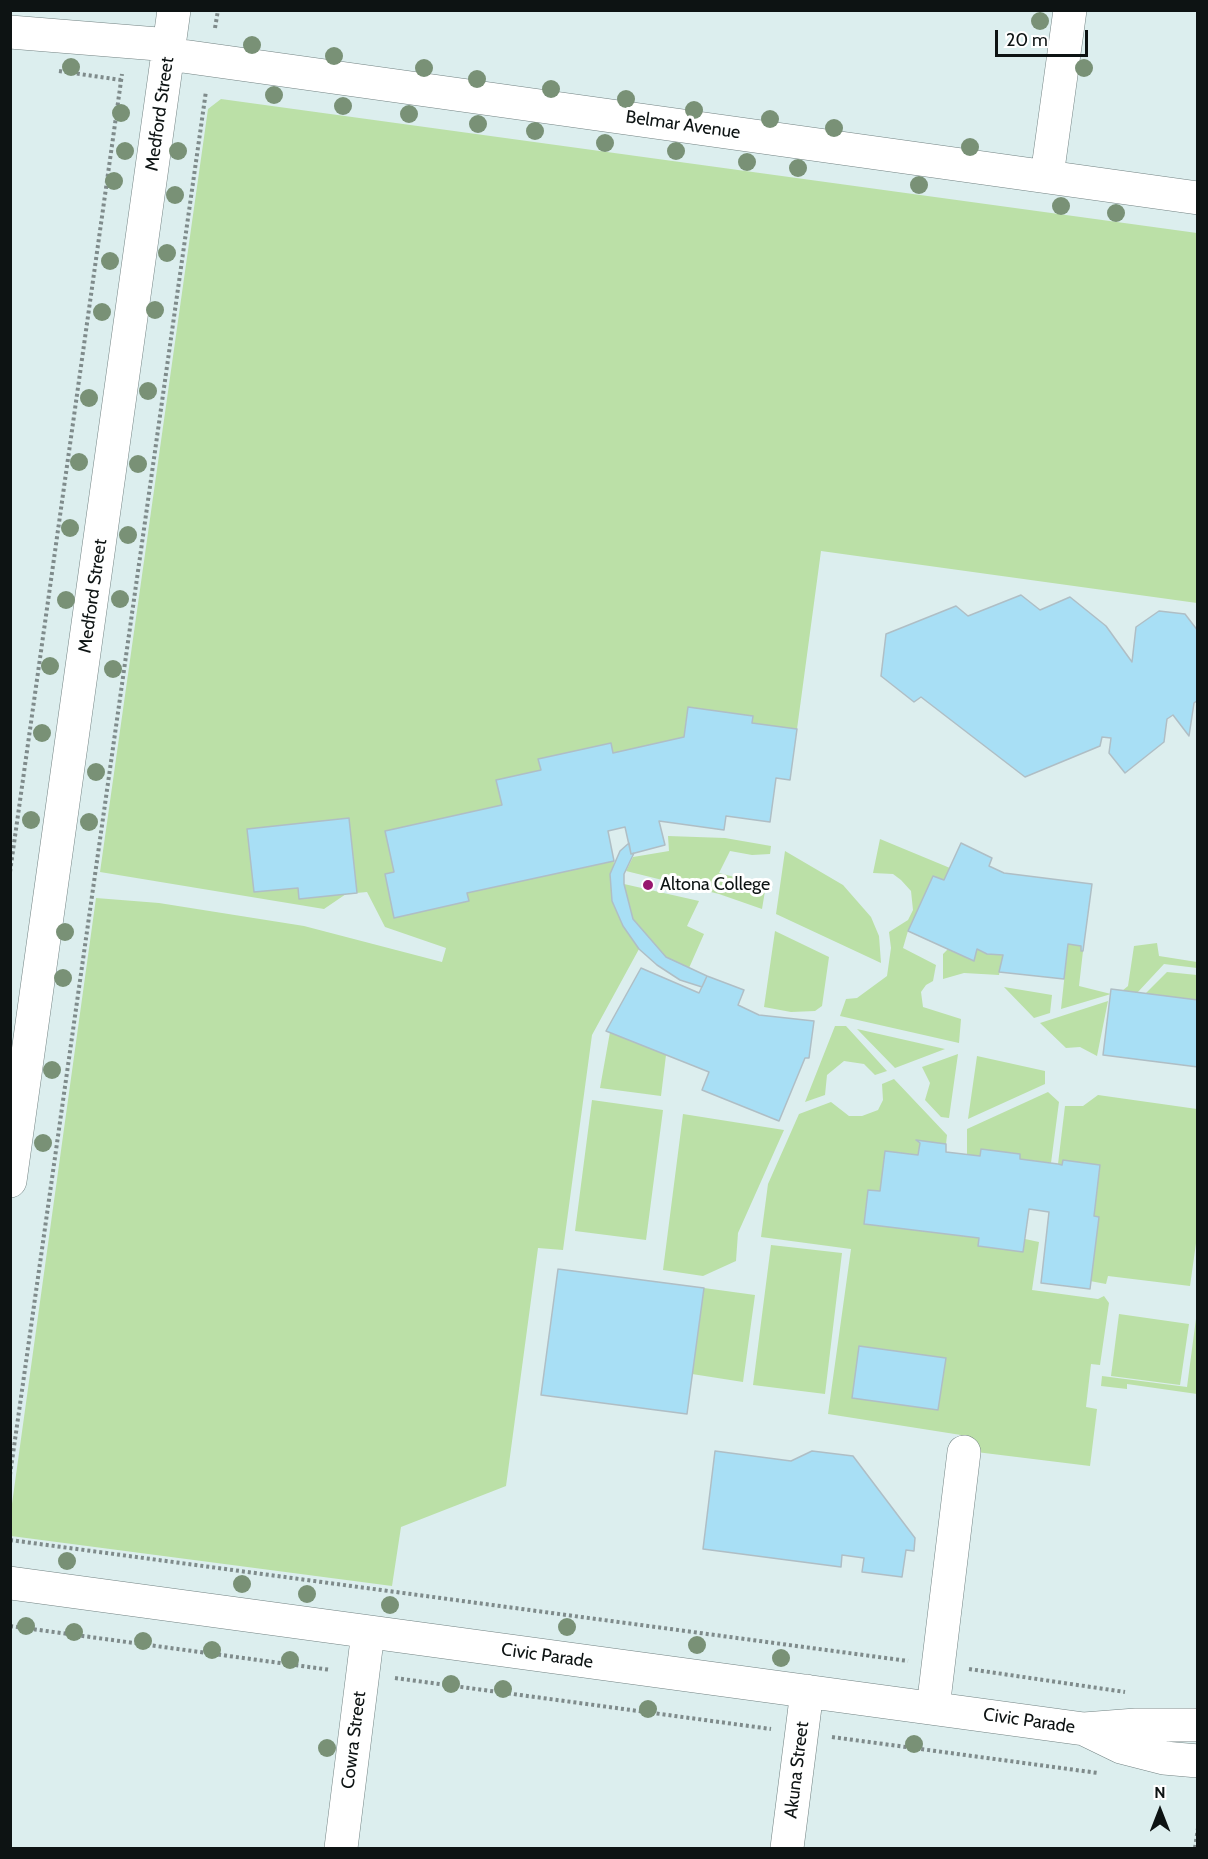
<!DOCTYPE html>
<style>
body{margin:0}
#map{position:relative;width:1208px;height:1859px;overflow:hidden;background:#dceeee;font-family:Cabin,sans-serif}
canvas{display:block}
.frame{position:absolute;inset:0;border:12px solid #0d1313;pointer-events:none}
.north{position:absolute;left:1130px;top:1781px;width:60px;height:60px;-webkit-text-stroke:4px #fff;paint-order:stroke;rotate:0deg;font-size:16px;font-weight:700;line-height:24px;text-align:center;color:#0d1313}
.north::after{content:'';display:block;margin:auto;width:21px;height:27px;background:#0d1313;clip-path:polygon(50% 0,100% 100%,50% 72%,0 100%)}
.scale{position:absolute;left:995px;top:30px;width:93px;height:27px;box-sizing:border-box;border:3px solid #0d1313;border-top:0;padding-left:8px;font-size:18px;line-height:21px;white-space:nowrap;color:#0d1313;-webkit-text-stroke:4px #fff;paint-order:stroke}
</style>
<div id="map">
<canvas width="1208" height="1859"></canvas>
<div class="frame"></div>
<div class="north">N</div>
<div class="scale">20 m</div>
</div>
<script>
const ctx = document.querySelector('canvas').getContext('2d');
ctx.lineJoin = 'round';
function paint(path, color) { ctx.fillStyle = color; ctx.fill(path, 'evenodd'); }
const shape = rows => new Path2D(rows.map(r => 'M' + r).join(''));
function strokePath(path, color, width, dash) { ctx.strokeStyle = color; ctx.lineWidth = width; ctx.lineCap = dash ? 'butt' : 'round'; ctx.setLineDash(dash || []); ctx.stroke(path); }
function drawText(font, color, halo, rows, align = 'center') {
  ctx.font = font + ' Cabin,sans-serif'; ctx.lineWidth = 6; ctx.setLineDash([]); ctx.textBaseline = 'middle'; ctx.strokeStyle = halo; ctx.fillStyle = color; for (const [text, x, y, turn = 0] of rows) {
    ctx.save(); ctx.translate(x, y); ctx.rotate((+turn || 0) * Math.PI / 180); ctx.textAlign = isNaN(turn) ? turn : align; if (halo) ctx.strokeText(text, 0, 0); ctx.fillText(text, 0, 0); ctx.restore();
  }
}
paint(shape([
 [221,99,1197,233,1197,603,821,551,797,729,752,723,753,716,688,707,684,737,613,753,611,743,539,760,541,770,497,780,502,805,385,831,394,872,385,874,395,917,467,893,614,861,612,901,623,926,639,949,592,1035,563,1250,538,1248,506,1486,401,1527,392,1586,11,1536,11,1511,96,898,159,903,304,926,442,962,446,948,385,927,367,892,346,894,324,909,100,872,208,109],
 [668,836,725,838,771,846,770,854,752,855,730,851,719,873,766,885,762,909,719,894,626,871,633,857,669,851],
 [880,839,950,868,944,880,933,876,908,931,903,948,936,965,933,981,926,985,921,992,923,1007,961,1019,959,1043,840,1016,846,999,857,998,887,976,891,948,889,932,908,920,913,910,911,891,901,880,893,874,873,873],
 [785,851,843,885,871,917,879,936,881,963,776,914],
 [624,884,699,901,687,926,704,934,689,968,666,957,633,919],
 [775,931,829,957,822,1006,815,1011,791,1012,764,1007],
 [1157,943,1159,956,1197,962,1197,968,1164,964,1137,993,1122,991,1128,986,1134,946],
 [1068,944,1081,946,1081,951,1083,951,1079,986,1111,994,1061,1009],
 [948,949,973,961,977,949,987,954,1003,955,999,975,964,973,943,979,943,954],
 [1167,972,1197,975,1197,1000,1145,994],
 [1004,987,1052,995,1050,1013,1034,1018],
 [1108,1001,1097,1056,1080,1047,1066,1048,1040,1023],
 [835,1026,846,1026,887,1071,875,1075,864,1064,844,1061,827,1075,825,1095,805,1102],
 [857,1029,945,1049,895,1068],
 [610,1032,666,1055,661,1096,600,1088],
 [958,1054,949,1118,941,1117,925,1100,930,1083,922,1067],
 [977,1056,1045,1071,1045,1084,968,1119],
 [894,1079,947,1135,946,1144,916,1140,920,1143,918,1155,885,1151,880,1191,868,1190,864,1224,979,1238,978,1246,1023,1252,1025,1239,1039,1242,1032,1290,1098,1299,1104,1296,1109,1303,1100,1365,1091,1364,1086,1407,1097,1409,1090,1466,960,1450,961,1435,828,1414,851,1249,761,1237,768,1184,799,1114,831,1102,849,1116,862,1116,878,1110,883,1100,882,1084],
 [1048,1092,1059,1102,1051,1163,1020,1159,1020,1154,981,1149,980,1156,967,1155,967,1129],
 [1098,1095,1197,1109,1198,1229,1190,1286,1108,1276,1106,1284,1090,1281,1099,1218,1094,1216,1100,1165,1063,1160,1062,1165,1058,1164,1065,1106,1083,1106],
 [592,1100,663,1110,646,1240,575,1231],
 [683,1114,784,1130,738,1233,736,1261,703,1276,663,1270],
 [771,1245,842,1253,825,1394,753,1385],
 [704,1288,755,1295,743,1382,692,1374],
 [1197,1311,1197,1394,1127,1384,1127,1389,1101,1386,1102,1376,1187,1387],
 [1119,1314,1189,1324,1180,1385,1111,1376]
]), '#bbe0a7');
const building = shape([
 [1021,595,1040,610,1070,597,1106,626,1132,662,1136,627,1159,611,1185,614,1198,631,1198,700,1194,703,1189,736,1173,715,1167,719,1164,742,1125,773,1109,753,1111,738,1102,737,1100,746,1025,777,921,697,914,702,881,676,886,634,956,606,968,616,1021,595],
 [688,707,753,716,752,723,797,729,790,780,776,778,770,822,726,816,724,830,659,821,665,845,631,854,625,827,608,831,614,861,467,893,469,901,394,918,385,874,394,872,385,831,502,805,496,780,541,770,538,759,611,743,613,753,684,737,688,707],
 [349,818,357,893,299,899,298,888,254,892,247,829,349,818],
 [629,843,631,854,634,853,624,874,624,884,633,919,666,957,707,976,702,987,680,980,657,965,639,949,623,926,612,901,610,874,620,851,629,843],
 [961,843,992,858,989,866,1004,873,1092,884,1083,951,1081,951,1081,946,1068,944,1064,979,999,972,1003,955,987,954,977,949,974,961,908,931,933,876,944,880,961,843],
 [641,968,699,993,707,976,744,990,738,1005,759,1015,814,1021,809,1058,805,1058,779,1121,702,1090,709,1072,606,1031,641,968],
 [1111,989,1198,1000,1198,1067,1103,1055,1111,989],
 [916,1140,946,1144,946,1152,980,1156,981,1149,1020,1154,1020,1159,1058,1164,1062,1165,1063,1160,1100,1165,1094,1216,1099,1217,1090,1289,1041,1283,1049,1212,1029,1209,1023,1252,978,1246,979,1238,864,1224,868,1190,880,1191,885,1151,918,1155,920,1143,916,1140],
 [558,1269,704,1288,687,1414,541,1395,558,1269],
 [859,1346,946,1358,938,1410,852,1398,859,1346],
 [715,1451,791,1461,812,1451,853,1456,915,1538,914,1551,906,1550,902,1577,862,1572,864,1558,842,1555,841,1567,703,1549,715,1451]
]);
paint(building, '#a8dff5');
strokePath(building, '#afbec5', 1.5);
const minor = shape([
 [10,32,170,45],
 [168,54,1198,198],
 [1047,176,1070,10],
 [10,1181,174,10],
 [10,1583,1084,1729,1136,1725,1198,1725],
 [933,1708,964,1452],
 [1086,1730,1121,1747,1164,1758,1198,1761],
 [341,1848,368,1632],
 [787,1848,807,1691]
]);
strokePath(minor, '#738383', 34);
strokePath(shape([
 [215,28,218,10],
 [59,71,121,80],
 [10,872,122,74],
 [10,1475,206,91],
 [10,1540,908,1661],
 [10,1626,331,1670],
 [969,1669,1125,1692],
 [395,1678,771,1729],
 [832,1737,1098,1773],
 [1195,1848,1198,1828]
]), '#7f8b8b', 4, [3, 3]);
strokePath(minor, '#fff', 33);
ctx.fillStyle = '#799176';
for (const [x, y] of [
 [1040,21],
 [252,45],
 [334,56],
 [71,67],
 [424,68],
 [1084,68],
 [477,79],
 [551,89],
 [274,95],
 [626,99],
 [343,106],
 [694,110],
 [121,113],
 [409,114],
 [770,119],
 [478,124],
 [834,128],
 [535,131],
 [605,143],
 [970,147],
 [125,151],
 [178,151],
 [676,151],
 [747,162],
 [798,168],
 [114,181],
 [919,185],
 [175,195],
 [1061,206],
 [1116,213],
 [167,253],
 [110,261],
 [155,310],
 [102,312],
 [148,391],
 [89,398],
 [79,462],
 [138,464],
 [70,528],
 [128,535],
 [120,599],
 [66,600],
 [50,666],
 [113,669],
 [42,733],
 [96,772],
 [31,820],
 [89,822],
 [65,932],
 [63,978],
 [52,1070],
 [43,1143],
 [67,1561],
 [242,1584],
 [307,1594],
 [390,1605],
 [26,1626],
 [567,1627],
 [74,1632],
 [143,1641],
 [697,1645],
 [212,1650],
 [781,1658],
 [290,1660],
 [451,1684],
 [503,1689],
 [648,1709],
 [914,1744],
 [327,1748]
]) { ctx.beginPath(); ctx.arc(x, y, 9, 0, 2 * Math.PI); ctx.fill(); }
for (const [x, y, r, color] of [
 [648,885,6,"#97176e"]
]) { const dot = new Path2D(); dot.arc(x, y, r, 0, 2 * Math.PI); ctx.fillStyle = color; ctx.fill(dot); strokePath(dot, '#fff', 2); }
drawText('18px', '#0d1313', '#fff', [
 ["Medford Street",160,114,-82],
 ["Belmar Avenue",683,125,8],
 ["Medford Street",93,596,-82],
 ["Civic Parade",547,1656,8],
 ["Civic Parade",1029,1721,8],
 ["Cowra Street",354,1740,-83],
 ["Akuna Street",797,1770,-83]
]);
drawText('18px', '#0d1313', '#fff', [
 ["Altona College",660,885]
], 'left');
</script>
